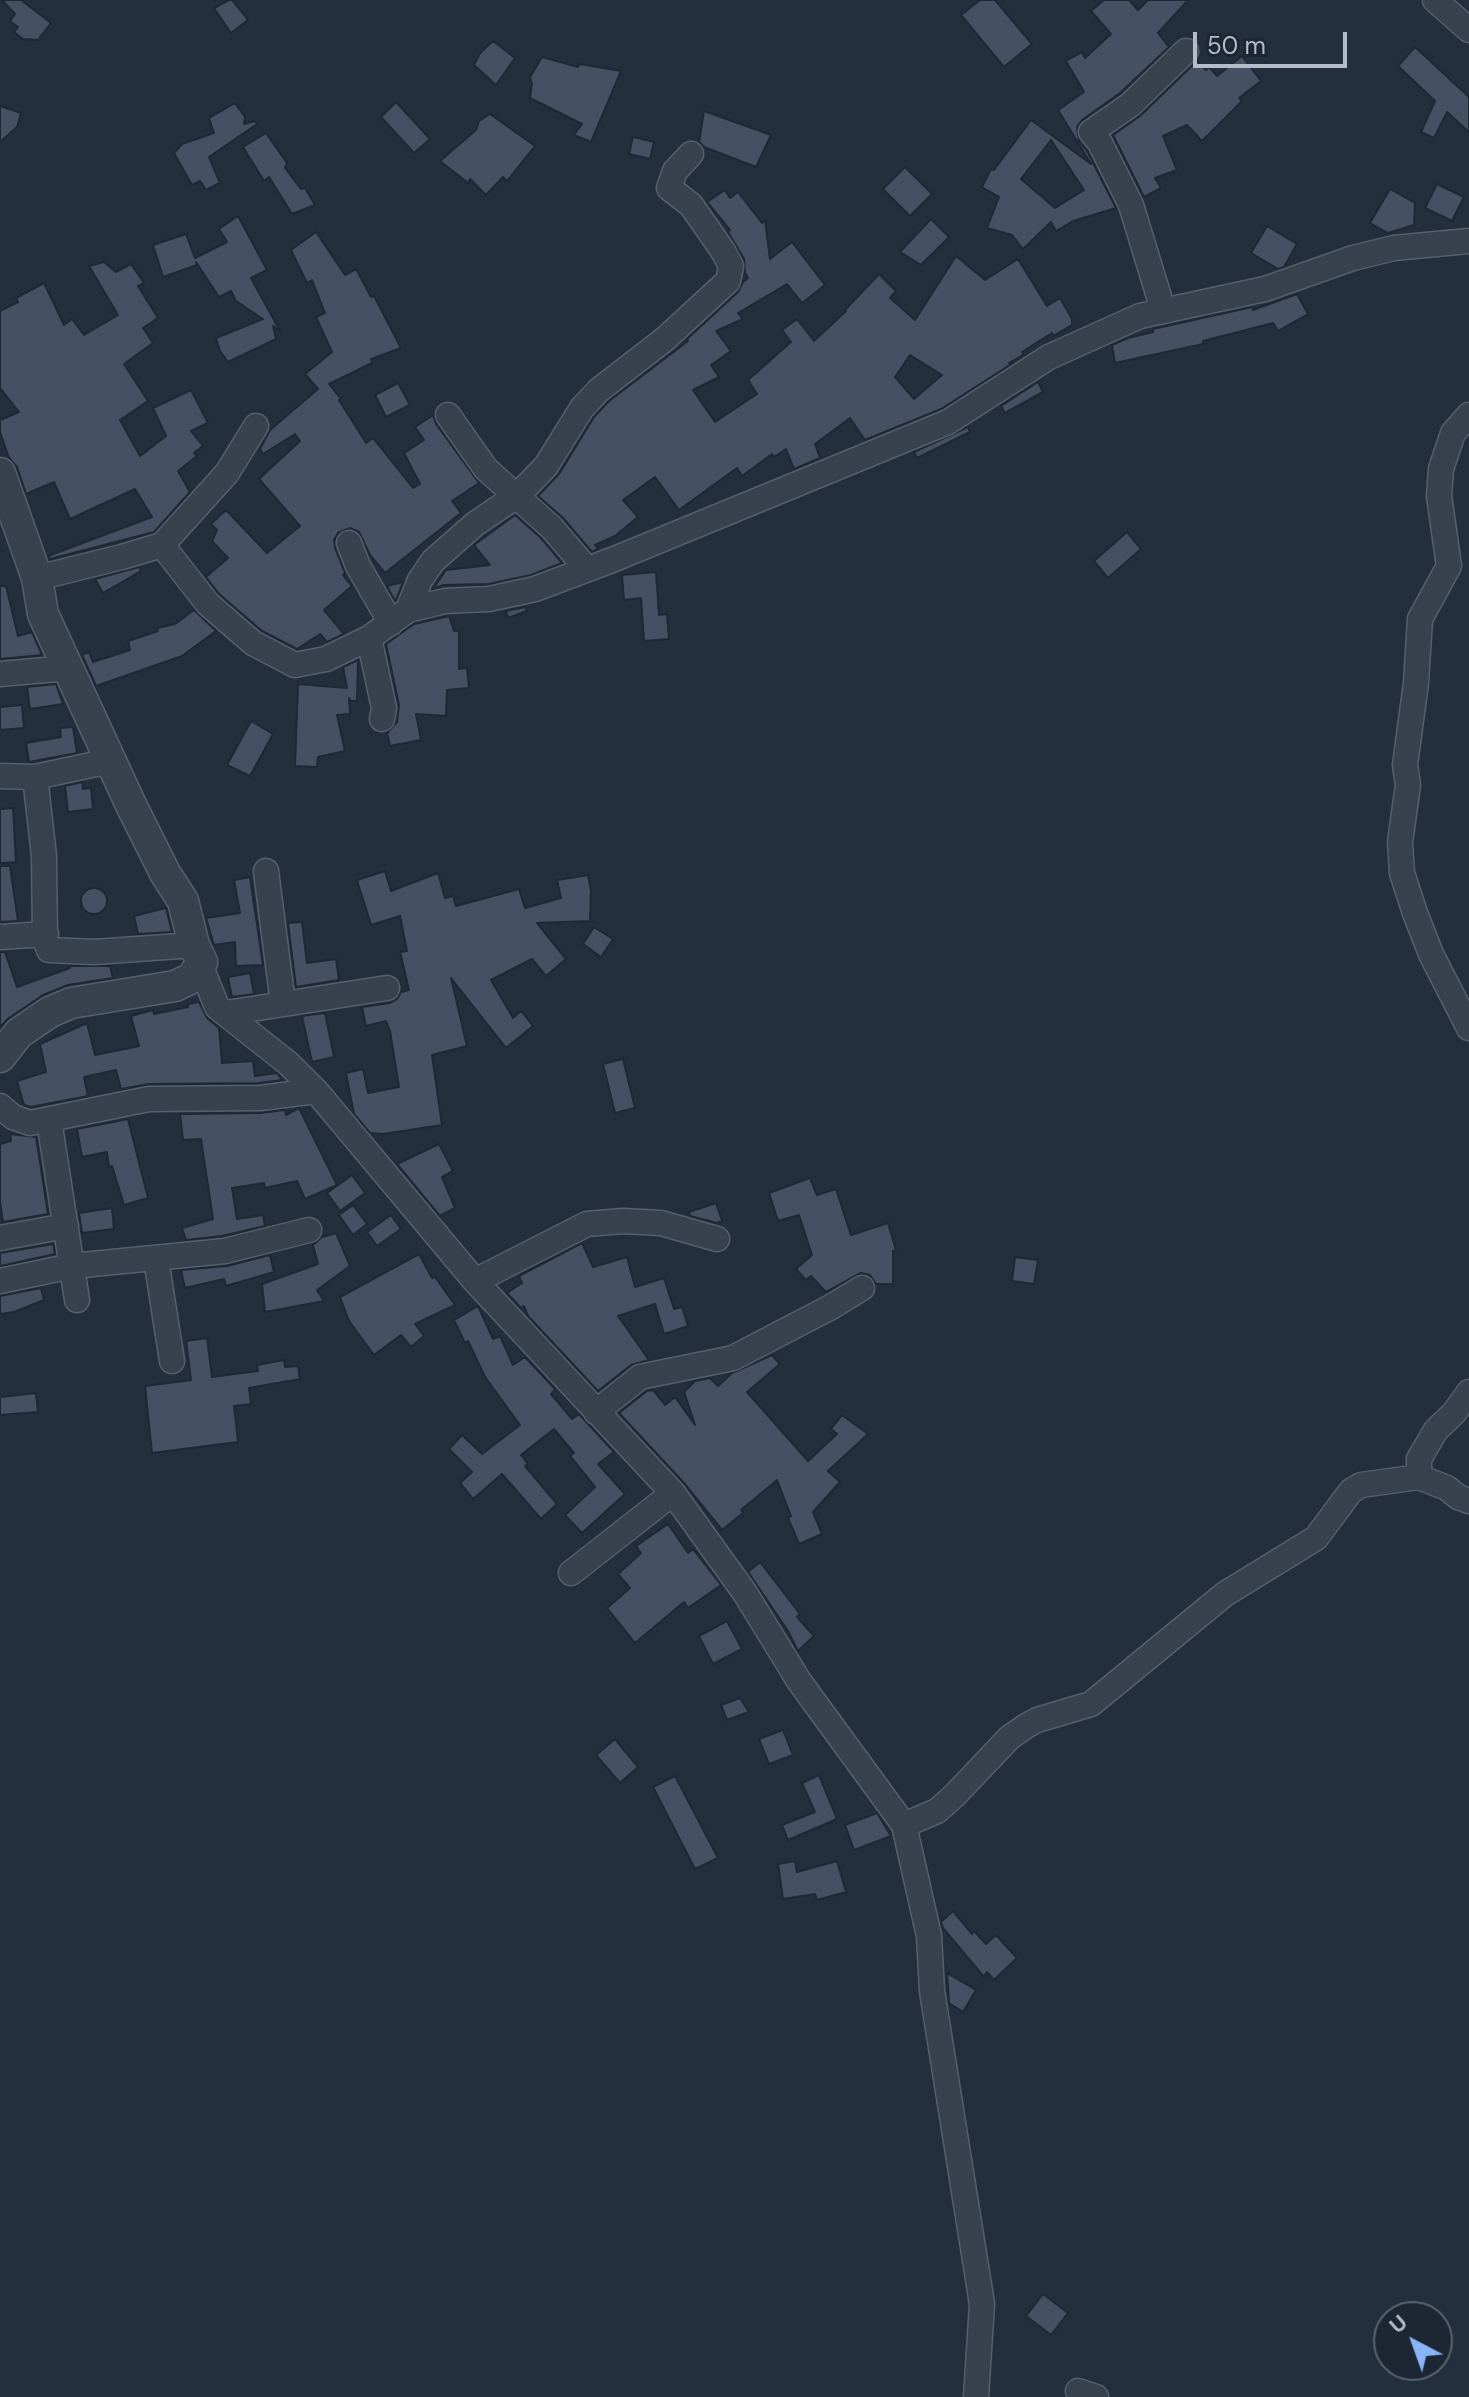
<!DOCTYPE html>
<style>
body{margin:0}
#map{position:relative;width:1469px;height:2397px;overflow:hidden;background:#242f3e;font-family:"DM Sans",sans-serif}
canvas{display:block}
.north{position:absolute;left:1373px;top:2301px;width:80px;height:80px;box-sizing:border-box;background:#1d2633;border:2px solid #59626f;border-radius:50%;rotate:319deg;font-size:22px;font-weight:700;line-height:32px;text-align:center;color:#b4bcc9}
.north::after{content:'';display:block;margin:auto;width:28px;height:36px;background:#8ab4f8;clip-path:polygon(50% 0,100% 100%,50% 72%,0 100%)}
.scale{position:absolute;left:1193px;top:32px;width:154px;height:36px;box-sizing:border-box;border:4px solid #b4bcc9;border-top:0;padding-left:10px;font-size:24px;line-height:28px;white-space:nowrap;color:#b4bcc9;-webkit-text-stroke:6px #1d2633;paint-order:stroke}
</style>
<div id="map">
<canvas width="1469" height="2397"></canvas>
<div class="north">U</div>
<div class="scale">50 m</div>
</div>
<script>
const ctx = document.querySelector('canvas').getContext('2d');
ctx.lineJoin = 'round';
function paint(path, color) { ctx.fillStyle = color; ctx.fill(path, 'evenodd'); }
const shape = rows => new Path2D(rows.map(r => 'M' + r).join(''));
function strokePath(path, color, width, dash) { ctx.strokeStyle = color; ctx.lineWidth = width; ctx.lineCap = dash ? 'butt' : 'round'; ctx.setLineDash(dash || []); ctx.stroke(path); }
const building = shape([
 [2,0,21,0,51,23,38,40,23,39,14,32,18,27,10,21,15,14,2,0],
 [229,0,232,0,248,20,231,33,214,8,229,0],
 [980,0,995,0,1032,44,1004,67,961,15,980,0],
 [1104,0,1129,0,1138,10,1148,0,1188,0,1158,33,1169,47,1120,93,1082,120,1077,127,1079,141,1087,151,1116,208,1073,221,1056,231,1051,222,1023,249,1012,235,987,228,999,197,982,187,991,169,994,170,1031,120,1091,164,1058,110,1084,92,1066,61,1082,52,1085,58,1111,34,1091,11,1104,0],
 [1051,140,1084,190,1055,208,1021,179,1051,140],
 [493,41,515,58,496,85,474,65,480,53,493,41],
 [1415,47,1469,97,1469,132,1447,112,1434,138,1421,132,1435,101,1398,66,1415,47],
 [1242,56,1261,81,1239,98,1242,101,1202,141,1187,125,1163,136,1177,170,1155,178,1161,188,1144,197,1113,135,1140,116,1197,61,1206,70,1209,67,1217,76,1242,56],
 [542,57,578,67,580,64,621,71,591,142,574,135,582,124,530,98,532,84,530,77,542,57],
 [396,102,430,139,414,153,381,117,396,102],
 [235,103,245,117,244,124,255,121,257,124,209,157,220,183,206,190,200,181,192,185,174,153,182,144,214,133,209,118,235,103],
 [0,106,21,113,17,127,0,142,0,106],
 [704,111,771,135,756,167,704,147,699,142,704,111],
 [490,114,535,146,507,181,503,177,486,195,470,179,468,183,440,161,476,130,479,121,490,114],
 [266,133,287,163,285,168,301,189,305,188,315,205,292,214,269,177,264,181,243,147,266,133],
 [633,137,654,142,650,159,629,154,633,137],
 [905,167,932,194,910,216,883,189,905,167],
 [1437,184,1464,197,1452,221,1425,208,1437,184],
 [1390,189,1415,203,1414,225,1388,233,1370,223,1390,189],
 [725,190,730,198,738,192,762,223,765,220,770,259,792,242,825,285,802,303,787,284,738,313,743,319,716,331,731,351,711,365,719,377,693,390,715,422,757,394,748,380,791,342,782,330,797,319,814,341,846,311,845,310,879,274,896,291,890,298,915,320,956,256,985,280,1018,259,1047,306,1060,298,1072,319,1072,325,1053,336,1052,333,1022,352,1023,355,1009,363,1013,363,941,409,865,440,850,418,815,444,820,458,794,469,786,449,774,457,772,454,742,476,737,468,679,510,655,477,623,500,638,517,615,536,595,545,598,549,592,552,563,518,538,496,559,474,594,417,609,401,688,341,687,339,738,292,743,282,748,278,745,273,744,259,728,232,730,230,707,202,725,190],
 [910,355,942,375,914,399,895,377,910,355],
 [238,216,267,270,251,278,280,331,273,326,276,339,228,362,220,351,216,338,263,319,236,301,231,291,219,297,196,262,197,265,163,277,153,245,186,234,195,258,227,242,219,229,238,216],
 [931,219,949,237,921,265,900,252,931,219],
 [1267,226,1297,244,1284,267,1278,269,1251,253,1267,226],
 [316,232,345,275,356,269,371,297,374,296,401,348,371,359,372,363,329,384,341,399,339,400,366,443,373,438,413,488,420,484,404,453,424,440,415,427,433,415,436,424,479,483,452,501,461,513,385,573,370,555,359,532,350,528,338,533,334,540,335,548,345,573,343,575,352,586,324,610,344,634,327,642,320,634,297,649,262,631,219,594,206,577,228,558,212,541,217,530,211,524,226,510,267,553,300,526,259,479,300,441,295,434,263,454,260,449,270,430,318,389,305,374,332,352,316,317,325,313,312,280,307,283,291,250,316,232],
 [104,262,116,272,131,264,144,283,138,286,158,318,143,328,153,343,124,364,148,401,120,420,140,456,166,436,153,408,191,390,208,423,191,431,203,446,194,453,197,456,178,471,190,492,154,532,50,559,48,556,152,517,135,489,70,519,54,482,26,494,17,467,9,458,0,432,0,420,19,412,0,388,0,311,18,302,16,298,44,283,64,325,72,319,84,335,118,315,89,266,104,262],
 [1297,294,1308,314,1278,331,1273,323,1203,341,1203,344,1115,363,1112,345,1128,338,1153,332,1153,329,1252,307,1253,310,1297,294],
 [1038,382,1043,392,1005,413,1001,406,1038,382],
 [398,383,410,405,386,417,375,395,398,383],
 [968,427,970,432,917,458,914,452,968,427],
 [515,515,541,538,562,563,531,575,489,584,443,585,433,589,446,570,490,565,474,545,515,515],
 [1127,532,1141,549,1108,578,1094,561,1127,532],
 [139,567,141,571,103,593,95,579,139,567],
 [656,572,659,615,667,614,669,639,644,641,641,598,624,600,622,575,656,572],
 [403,582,396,600,395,601,387,586,403,582],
 [0,586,6,586,18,636,32,632,42,655,0,659,0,586],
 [525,607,527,611,508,618,506,611,525,607],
 [194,610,216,631,182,656,96,686,82,655,89,652,93,662,130,650,128,641,158,631,157,628,175,624,194,610],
 [449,616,454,631,459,631,459,669,467,668,469,688,447,690,446,716,416,714,421,740,390,746,387,733,397,722,399,705,386,644,414,624,449,616],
 [358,660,357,701,350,701,349,698,350,714,337,715,345,751,318,757,317,767,295,766,298,684,347,688,343,667,358,660],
 [56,684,63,704,30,709,27,687,56,684],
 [22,705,24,728,0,730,0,707,22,705],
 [251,721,273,734,250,776,227,765,251,721],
 [73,727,77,753,29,762,26,743,61,737,60,728,73,727],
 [82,782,83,789,91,788,93,809,68,812,65,786,82,782],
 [13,808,16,862,0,863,0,809,13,808],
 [0,866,10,866,18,921,0,922,0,866],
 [385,871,391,891,438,873,445,898,453,896,456,906,519,889,525,908,561,898,557,880,588,875,591,891,590,921,537,923,566,959,546,976,532,959,491,980,513,1018,521,1011,533,1026,506,1048,451,978,467,1046,432,1055,442,1125,383,1134,370,1133,354,1114,346,1073,363,1069,368,1093,399,1087,390,1031,386,1021,366,1026,362,1007,390,1003,397,999,401,992,409,990,400,952,407,951,400,916,371,925,357,880,385,871],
 [250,877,263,965,236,966,235,942,214,945,206,918,240,913,234,880,250,877],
 '81 901a13 13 0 1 1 26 0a13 13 0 1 1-26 0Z',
 [166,908,172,932,138,934,134,916,166,908],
 [302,922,307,963,336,959,339,980,296,987,288,923,302,922],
 [594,927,613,939,601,957,583,944,594,927],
 [0,952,5,952,17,987,70,968,69,966,110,966,113,978,68,985,43,995,9,1018,0,1027,0,952],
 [250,973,254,994,232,997,228,977,250,973],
 [199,1002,207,1018,219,1028,222,1063,253,1061,255,1076,277,1073,282,1080,259,1083,149,1084,121,1089,116,1070,84,1077,88,1096,31,1107,24,1105,17,1081,46,1072,40,1044,87,1023,95,1055,139,1046,131,1016,153,1010,154,1014,188,1007,188,1004,199,1002],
 [325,1013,334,1057,312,1062,302,1016,325,1013],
 [623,1059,635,1108,615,1113,603,1064,623,1059],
 [299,1108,337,1185,305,1199,297,1181,265,1188,264,1183,232,1188,237,1219,263,1215,265,1226,222,1236,186,1240,182,1228,213,1219,201,1139,183,1140,180,1114,260,1113,285,1110,286,1115,299,1108],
 [128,1119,148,1198,124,1205,112,1166,109,1167,107,1152,82,1157,77,1129,128,1119],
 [10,1134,36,1137,48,1214,3,1222,0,1202,0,1144,11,1141,10,1134],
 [439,1144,453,1171,442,1177,455,1208,440,1216,397,1164,439,1144],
 [352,1175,365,1193,340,1211,327,1193,352,1175],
 [810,1178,817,1195,836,1189,851,1235,888,1223,896,1250,893,1251,893,1284,876,1284,870,1275,861,1273,826,1292,811,1276,806,1280,796,1269,812,1255,799,1215,778,1221,769,1193,810,1178],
 [716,1203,722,1221,717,1223,690,1216,689,1212,716,1203],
 [353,1205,367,1224,353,1235,339,1215,353,1205],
 [112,1208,114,1229,82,1233,79,1213,112,1208],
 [391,1215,401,1229,377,1246,367,1232,391,1215],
 [336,1233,350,1266,317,1290,324,1301,265,1312,262,1284,318,1264,313,1245,322,1237,336,1233],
 [582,1243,593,1267,627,1257,635,1287,664,1278,674,1309,682,1307,688,1326,664,1334,655,1304,618,1316,649,1360,631,1365,598,1391,528,1316,524,1306,521,1308,507,1293,522,1283,519,1276,582,1243],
 [53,1244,55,1254,0,1266,0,1253,53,1244],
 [419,1254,432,1278,435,1277,455,1305,415,1324,424,1336,411,1347,401,1335,374,1355,349,1321,340,1297,419,1254],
 [270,1255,274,1272,226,1286,224,1279,185,1288,181,1270,227,1266,270,1255],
 [1015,1257,1038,1260,1034,1284,1012,1281,1015,1257],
 [41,1288,44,1300,14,1312,0,1314,0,1296,41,1288],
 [478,1306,493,1339,500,1336,513,1365,525,1357,555,1389,551,1394,572,1419,579,1414,614,1452,598,1464,625,1494,582,1533,565,1515,595,1487,570,1456,574,1453,554,1429,521,1455,528,1464,525,1466,557,1504,541,1519,502,1474,473,1499,460,1483,472,1472,449,1449,462,1435,482,1454,520,1425,485,1377,468,1341,465,1343,454,1320,478,1306],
 [207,1338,212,1377,258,1371,257,1365,284,1360,285,1367,298,1366,300,1379,249,1388,251,1404,234,1406,238,1442,152,1453,145,1386,191,1380,186,1341,207,1338],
 [772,1355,780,1364,747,1392,808,1461,837,1434,831,1429,842,1415,868,1434,828,1471,840,1482,813,1512,822,1534,799,1544,788,1518,791,1516,777,1480,741,1510,743,1513,722,1530,684,1483,619,1413,647,1391,653,1390,665,1405,675,1397,695,1425,684,1392,695,1381,710,1378,718,1386,732,1373,772,1355],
 [36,1393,38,1412,0,1415,0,1397,36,1393],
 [668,1524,688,1553,693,1549,721,1585,688,1608,684,1602,635,1643,607,1608,630,1588,618,1574,641,1553,636,1546,668,1524],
 [760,1562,800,1614,797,1617,814,1636,798,1651,788,1631,748,1572,760,1562],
 [727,1621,742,1649,713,1664,699,1636,727,1621],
 [740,1698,749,1712,727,1720,721,1705,740,1698],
 [783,1730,793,1755,769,1764,759,1739,783,1730],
 [615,1739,638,1767,620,1783,596,1755,615,1739],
 [819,1775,837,1819,788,1840,782,1825,815,1812,802,1783,819,1775],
 [675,1776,718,1858,695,1869,653,1787,675,1776],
 [877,1813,891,1836,854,1850,845,1825,877,1813],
 [795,1861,797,1872,837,1861,846,1892,817,1900,815,1894,783,1899,778,1864,795,1861],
 [953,1911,972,1934,974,1931,986,1944,996,1935,1017,1958,994,1980,987,1972,984,1977,943,1928,941,1922,953,1911],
 [947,1973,976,1990,963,2012,949,2003,947,1973],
 [1043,2294,1068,2313,1051,2335,1026,2316,1043,2294]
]);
paint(building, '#455162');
strokePath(building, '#1f2835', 2);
const minor = shape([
 [1435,0,1469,30],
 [1163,310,1131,205,1100,143,1091,132,1130,105,1186,51],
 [448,415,486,469,552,528,587,569],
 [1469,415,1453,433,1441,469,1439,496,1449,566,1420,619,1416,683,1405,765,1408,785,1400,842,1402,873,1415,913,1431,954,1469,1028],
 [349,543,358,566,391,623],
 [162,545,227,473,256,426],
 [37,578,122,557,162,545,208,604,253,643,295,665,326,659,369,638,408,610,445,601,489,599,535,589,612,560,948,422,1049,357,1140,316,1265,289,1353,258,1394,248,1469,241],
 [408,610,420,580,433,561,475,524,518,495,546,466,582,408,599,390,665,339,728,281,731,266,723,251,691,205,669,188,675,171,691,154],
 [369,638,384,708,382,719],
 [0,674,68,668],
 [0,776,35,777,110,761],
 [35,777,44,856,45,940,49,950,94,952,194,945],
 [266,871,283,1004],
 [0,937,46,934],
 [201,967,217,1007,289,1064,316,1091,475,1281,673,1493,745,1593,799,1681,904,1825,929,1936,932,1991,982,2304,976,2397],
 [226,1013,387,988],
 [0,1106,13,1117,30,1123,149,1099,260,1098,316,1091],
 [49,1120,77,1300],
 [0,1238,66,1226],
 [156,1259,172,1361],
 [0,1281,72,1266,225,1251,309,1230],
 [475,1281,587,1224,623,1221,661,1223,717,1239],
 [596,1412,640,1377,733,1358,831,1307,862,1288],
 [1419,1477,1447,1488,1458,1497,1469,1501],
 [571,1573,673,1493],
 [904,1825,937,1811,955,1795,1009,1738,1026,1726,1037,1720,1091,1704,1225,1594,1316,1538,1351,1491,1361,1485,1419,1477,1419,1459,1436,1430,1454,1413,1469,1392],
 [1078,2391,1096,2397]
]);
const tertiary = shape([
 [0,473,37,578,43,614,131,805,165,873,183,901,194,945,202,962,192,978,175,986,71,1003,50,1012,19,1033,0,1057]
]);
strokePath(minor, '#565f6c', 27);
strokePath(tertiary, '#565f6c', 33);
strokePath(minor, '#38414e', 24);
strokePath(tertiary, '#38414e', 30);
</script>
